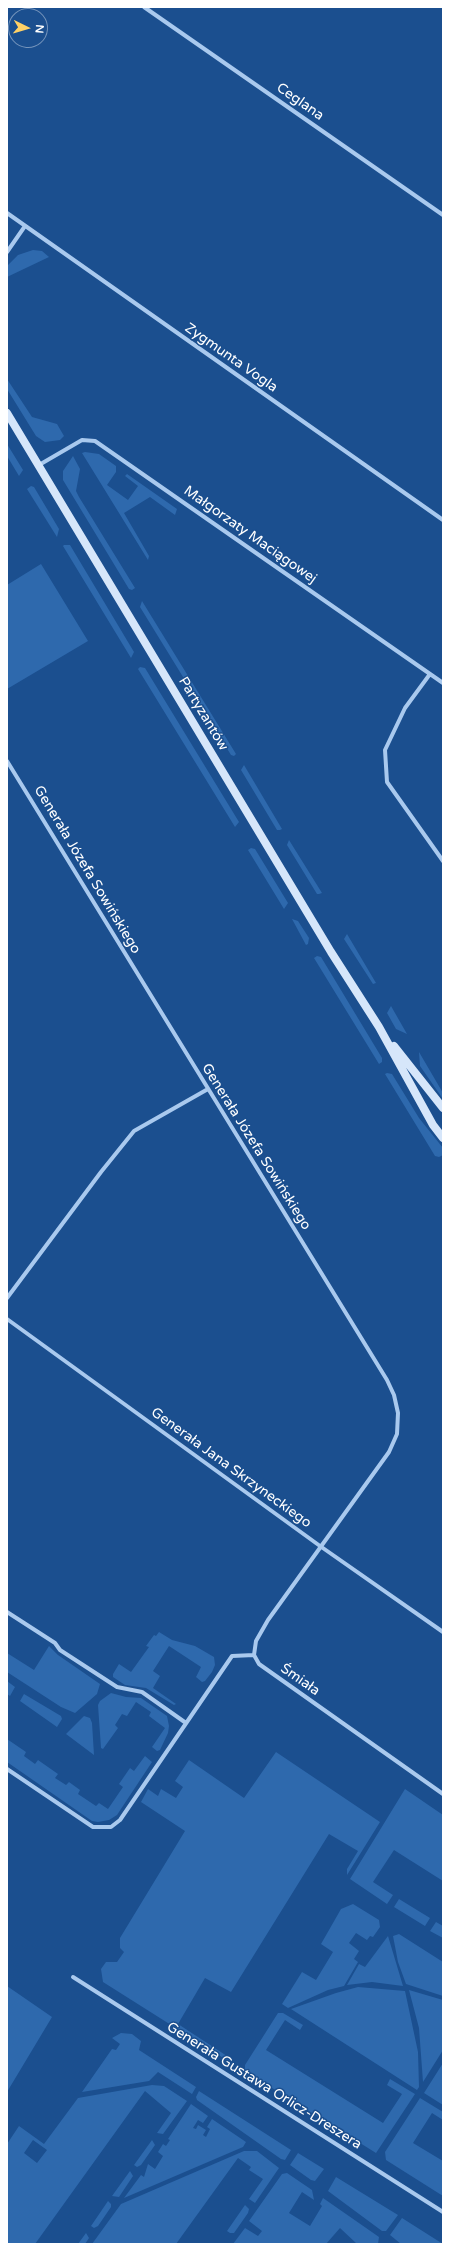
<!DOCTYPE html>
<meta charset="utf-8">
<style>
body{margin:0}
#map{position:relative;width:450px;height:2251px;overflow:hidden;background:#1b4f8f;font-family:"Varela Round",sans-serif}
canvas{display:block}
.frame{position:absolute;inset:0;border:8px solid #fff;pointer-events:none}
.north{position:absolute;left:8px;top:8px;width:40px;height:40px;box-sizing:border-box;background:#1b4f8f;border:1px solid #7695bc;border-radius:50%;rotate:95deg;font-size:11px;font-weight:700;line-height:16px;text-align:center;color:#fff}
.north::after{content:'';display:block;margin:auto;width:14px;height:18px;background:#ffd166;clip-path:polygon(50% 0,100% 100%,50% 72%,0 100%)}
</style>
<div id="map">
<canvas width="450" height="2251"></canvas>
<div class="frame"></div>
<div class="north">N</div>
</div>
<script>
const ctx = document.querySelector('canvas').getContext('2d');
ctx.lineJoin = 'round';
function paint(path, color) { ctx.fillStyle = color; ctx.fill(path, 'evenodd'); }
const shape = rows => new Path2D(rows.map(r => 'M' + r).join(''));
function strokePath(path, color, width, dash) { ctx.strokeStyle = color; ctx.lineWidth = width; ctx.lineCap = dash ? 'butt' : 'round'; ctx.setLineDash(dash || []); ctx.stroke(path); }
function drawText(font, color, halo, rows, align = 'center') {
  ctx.font = font + ' "Varela Round",sans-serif'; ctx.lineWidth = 3; ctx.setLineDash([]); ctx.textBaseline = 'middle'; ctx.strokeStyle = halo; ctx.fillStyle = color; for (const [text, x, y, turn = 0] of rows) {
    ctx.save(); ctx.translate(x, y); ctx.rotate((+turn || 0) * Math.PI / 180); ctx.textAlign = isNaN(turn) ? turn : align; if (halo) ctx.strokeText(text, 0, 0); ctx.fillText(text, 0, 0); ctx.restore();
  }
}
paint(shape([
 [33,250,42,251,49,257,7,277,7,266,18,255],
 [7,379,32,417,57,424,64,436,60,440,45,442,36,436,7,389],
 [7,444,23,470,19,476,7,456],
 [85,452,99,454,116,466,116,472,107,485,128,500,138,486,125,476,127,474,177,509,175,515,150,497,124,513,149,556,148,560,82,453],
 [73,456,80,469,76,491,79,497,135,588,132,590,129,589,63,480,63,471],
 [31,486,34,487,59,529,57,537,27,489],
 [64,545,70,545,134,652,131,658,63,546],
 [41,564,88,641,7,689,7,585],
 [142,601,236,754,234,756,231,755,140,607],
 [140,667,145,668,239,822,235,827,138,669],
 [244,765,282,829,280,830,277,830,241,770],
 [289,840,322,893,319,894,317,894,287,845],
 [251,848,255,849,288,903,284,909,248,850],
 [292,919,298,921,309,938,308,944,306,945],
 [347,934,376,983,373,984,344,939],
 [317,956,321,957,382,1058,382,1062,379,1064,314,958],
 [391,1006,407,1034,396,1029,387,1013],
 [419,1052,443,1093,443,1099,420,1066],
 [387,1073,392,1074,419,1118,443,1148,443,1155,439,1157,435,1156,385,1074],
 [159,1632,172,1640,195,1646,214,1657,215,1665,212,1672,205,1681,202,1682,196,1677,201,1667,169,1646,153,1671,160,1676,153,1688,176,1704,174,1705,146,1688,125,1685,113,1677,113,1674,119,1664,131,1672,149,1647,146,1646,154,1635,156,1636],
 [49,1646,58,1655,100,1684,97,1694,75,1713,61,1707,7,1672,7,1653,34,1670],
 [7,1681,15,1687,10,1696,7,1694],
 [111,1693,126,1697,141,1698,167,1716,169,1726,168,1733,160,1750,157,1751,152,1747,165,1728,149,1716,151,1712,136,1702,127,1716,122,1714,115,1725,118,1728,103,1749,101,1748,98,1705,100,1701],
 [24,1694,61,1716,62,1719,57,1727,20,1701],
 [84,1716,90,1718,92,1723,94,1755,66,1734],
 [7,1739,26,1752,24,1756,35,1764,38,1760,58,1774,55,1778,66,1785,69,1782,80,1790,78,1794,96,1806,99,1803,108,1809,123,1787,119,1784,130,1768,134,1771,145,1756,152,1762,117,1815,109,1820,98,1822,92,1821,7,1762],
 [276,1752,380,1822,347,1875,347,1869,358,1851,329,1834,231,1992,205,1978,178,2024,230,2058,228,2061,103,1982,101,1969,106,1962,117,1962,124,1952,120,1948,120,1938,185,1831,141,1802,148,1789,158,1796,161,1789,176,1798,183,1787,175,1781,189,1760,244,1798],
 [405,1789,443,1815,443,1881,394,1850,373,1882,393,1895,387,1904,350,1879],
 [399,1899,430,1918,425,1926,394,1907],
 [353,1904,379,1920,380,1927,373,1937,370,1936,367,1940,356,1933,349,1943,359,1951,354,1959,358,1962,344,1986,328,1990,288,2008,282,2004,302,1972,316,1980,333,1952,321,1944,341,1909],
 [436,1922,443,1926,443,1938,430,1931],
 [399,1934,443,1962,443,1996,406,1984,398,1962,393,1936],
 [388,1936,403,1986,372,1982,347,1985,359,1964,365,1967],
 [7,1986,52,2017,7,2092],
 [358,1987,405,1991,418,2052,419,2087,417,2090,291,2009,336,1993],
 [409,1990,443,2000,443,2050,423,2082,419,2028],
 [278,2013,283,2013,303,2025,300,2030,285,2020,266,2050,383,2123,402,2094,387,2085,390,2079,415,2094,376,2153,245,2071,245,2065],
 [121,2033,132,2034,141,2041,139,2050,196,2087,192,2094,158,2072,149,2081,82,2092,112,2049,116,2050,120,2044,112,2038],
 [443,2063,443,2105,424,2093],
 [152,2085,164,2086,187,2101,163,2134,157,2133,171,2113,145,2091,35,2244,7,2244,7,2144,19,2126,44,2144,78,2098],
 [33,2140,47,2150,37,2163,24,2153],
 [199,2091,291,2150,285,2160,281,2159,197,2100,196,2097],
 [420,2098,443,2112,443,2120,432,2113,413,2143,443,2161,443,2196,386,2160,385,2152],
 [191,2104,208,2116,203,2123,198,2120,193,2128,196,2129,198,2125,206,2130,203,2135,206,2137,210,2129,207,2127,212,2119,246,2142,243,2147,124,2198,141,2175,144,2177,148,2164,155,2169,163,2156,158,2152,163,2144,166,2146,170,2140,168,2139],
 [152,2140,155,2145,141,2165,137,2167,134,2165],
 [244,2151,257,2151,279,2168,255,2203,249,2199,263,2179,249,2170,251,2167,238,2158,176,2244,92,2244,121,2204],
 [298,2153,324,2169,315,2181,311,2180,290,2165],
 [130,2171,133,2176,119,2197,112,2196],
 [287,2173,312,2190,314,2200,302,2192,289,2213,310,2226,322,2206,320,2204,323,2198,379,2237,378,2244,357,2244,340,2228,326,2244,233,2244,245,2228,258,2236,262,2231,249,2221,282,2174],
 [336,2177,398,2215,386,2231,382,2231,328,2191],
 [108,2201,111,2204,111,2207,98,2226,94,2228,91,2226],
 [245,2205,249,2209,248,2213,234,2233,230,2233,227,2231],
 [402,2218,443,2244,401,2244,390,2235],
 [86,2233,89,2238,85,2244,78,2244]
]), '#2e69ad');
strokePath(shape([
 [144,7,443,215],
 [7,213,443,520],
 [7,252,25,226],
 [39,465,82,440,95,441,443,683],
 [430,674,405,708,385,750,387,782,443,861],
 [7,761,387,1380,394,1395,398,1413,397,1434,389,1452,268,1620,256,1641,254,1655,259,1664,443,1794],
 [7,1298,101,1172,134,1131,208,1089],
 [7,1319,320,1546,443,1632],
 [7,1612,55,1643,60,1650,117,1687,142,1692,186,1723],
 [7,1769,93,1827,111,1827,120,1820,232,1656,254,1655],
 [73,1977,443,2212]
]), '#a9c9ee', 4);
strokePath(shape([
 [7,413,331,952,379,1027,433,1125,443,1138],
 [394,1046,443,1108]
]), '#d6e6fa', 8);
drawText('14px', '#fff', '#1b4f8f', [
 ["Ceglana",300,102,35],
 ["Zygmunta Vogla",231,358,35],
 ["Małgorzaty Maciągowej",250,535,35],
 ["Partyzantów",203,714,59],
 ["Generała Józefa Sowińskiego",87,870,59],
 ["Generała Józefa Sowińskiego",256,1147,58],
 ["Generała Jana Skrzyneckiego",231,1468,36],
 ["Śmiała",300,1680,35],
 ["Generała Gustawa Orlicz-Dreszera",264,2086,32]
]);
</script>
